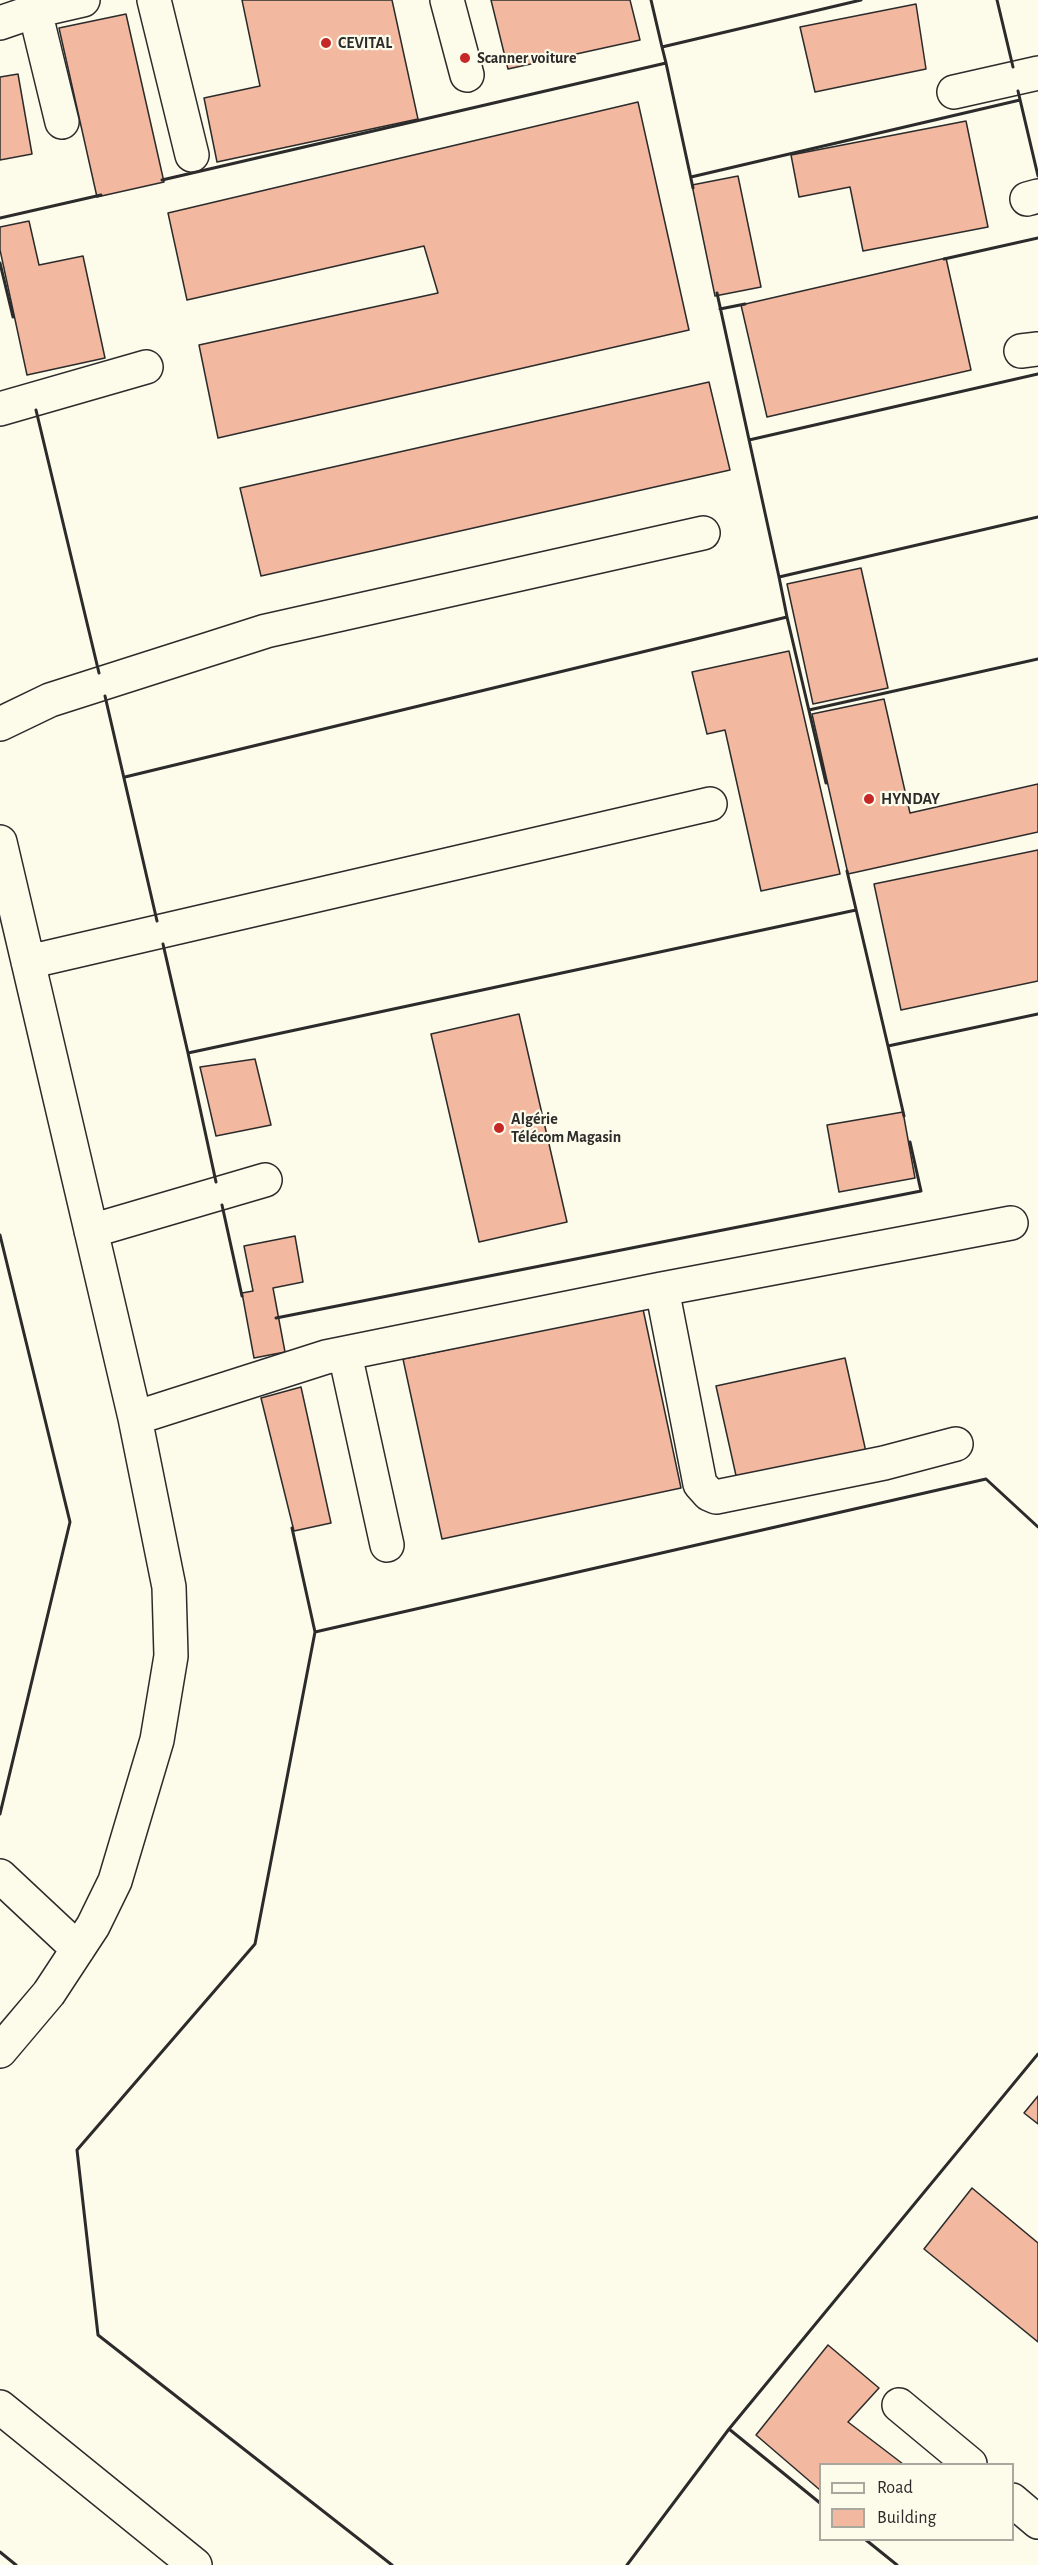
<!DOCTYPE html>
<meta charset="utf-8">
<style>
body{margin:0}
#map{position:relative;width:1038px;height:2565px;overflow:hidden;background:#fdfbea;font-family:"Alegreya Sans",sans-serif}
canvas{display:block}
.legend{position:absolute;left:819px;top:2463px;width:195px;height:78px;box-sizing:border-box;background:#fdfbea;border:2px solid #a9a89e;margin:0;padding:8px 10px;list-style:none;font-size:18px;color:#2b2b2b}
.legend li{display:flex;align-items:center;gap:12px;height:30px}
.legend b{width:30px;border:2px solid #a9a89e}
</style>
<div id="map">
<canvas width="1038" height="2565"></canvas>
<ul class="legend">
<li><b style="height:8px;background:#fdfbea"></b>Road</li>
<li><b style="height:16px;background:#f2b8a0"></b>Building</li>
</ul>
</div>
<script>
const ctx = document.querySelector('canvas').getContext('2d');
ctx.lineJoin = 'round';
function paint(path, color) { ctx.fillStyle = color; ctx.fill(path, 'evenodd'); }
const shape = rows => new Path2D(rows.map(r => 'M' + r).join(''));
function strokePath(path, color, width, dash) { ctx.strokeStyle = color; ctx.lineWidth = width; ctx.lineCap = dash ? 'butt' : 'round'; ctx.setLineDash(dash || []); ctx.stroke(path); }
function drawText(font, color, halo, rows, align = 'center') {
  ctx.font = font + ' "Alegreya Sans",sans-serif'; ctx.lineWidth = 4.5; ctx.setLineDash([]); ctx.textBaseline = 'middle'; ctx.strokeStyle = halo; ctx.fillStyle = color; for (const [text, x, y, turn = 0] of rows) {
    ctx.save(); ctx.translate(x, y); ctx.rotate((+turn || 0) * Math.PI / 180); ctx.textAlign = isNaN(turn) ? turn : align; if (halo) ctx.strokeText(text, 0, 0); ctx.fillText(text, 0, 0); ctx.restore();
  }
}
const building = shape([
 [242,0,392,0,418,119,217,162,204,98,260,86,242,0],
 [491,0,630,0,640,40,508,69,491,0],
 [916,4,926,69,815,92,800,27,916,4],
 [126,14,164,182,97,197,59,28,126,14],
 [18,74,32,154,0,160,0,77,18,74],
 [638,102,689,330,218,438,199,345,438,293,424,246,187,300,168,213,638,102],
 [966,121,988,227,863,251,850,187,799,197,791,155,966,121],
 [738,176,761,287,715,296,692,185,738,176],
 [29,221,39,265,83,256,105,358,27,375,0,250,0,227,29,221],
 [946,258,971,370,767,417,741,305,946,258],
 [709,382,730,470,261,576,240,488,709,382],
 [861,568,888,688,813,704,787,584,861,568],
 [789,651,840,874,761,891,725,730,707,734,692,672,789,651],
 [884,699,910,813,1038,784,1038,832,848,874,812,714,884,699],
 [1038,850,1038,981,901,1010,874,884,1038,850],
 [519,1014,567,1222,479,1242,431,1034,519,1014],
 [255,1059,271,1125,216,1136,200,1067,255,1059],
 [903,1112,915,1178,839,1192,827,1125,903,1112],
 [295,1236,303,1282,273,1288,285,1352,254,1358,242,1293,253,1291,244,1246,295,1236],
 [643,1309,681,1488,442,1539,403,1359,643,1309],
 [845,1358,866,1452,737,1480,716,1386,845,1358],
 [301,1387,331,1523,294,1531,261,1398,301,1387],
 [1038,2096,1038,2124,1024,2113,1038,2096],
 [972,2188,1038,2243,1038,2342,924,2249,972,2188],
 [828,2345,879,2388,848,2422,903,2464,820,2464,820,2490,756,2435,828,2345]
]);
paint(building, '#f2b8a0');
strokePath(building, '#2b2b2b', 1.5);
const minor = shape([
 [154,0,192,155],
 [447,0,467,75],
 [35,11,62,122],
 [0,23,35,11,83,0],
 [954,92,1038,73],
 [1027,199,1038,196],
 [1021,351,1038,349],
 [0,409,146,367],
 [0,724,50,700,266,631,703,533],
 [0,842,135,1418,169,1587,171,1656,157,1740,115,1881,93,1926,49,1993,0,2051],
 [28,962,710,804],
 [91,1231,265,1180],
 [662,1289,1011,1223],
 [345,1354,387,1545],
 [135,1418,326,1357,662,1289,700,1484,709,1494,716,1497,884,1463,956,1444],
 [0,1876,78,1949],
 [899,2405,970,2464],
 [0,2407,195,2565],
 [1012,2500,1038,2522]
]);
strokePath(minor, '#2b2b2b', 36);
strokePath(minor, '#fdfbea', 33);
strokePath(shape([
 [651,0,662,47],
 [997,0,1013,67],
 [666,63,693,188],
 [1018,91,1038,176],
 [691,177,1020,100],
 [162,180,666,63,662,47,861,0],
 [0,218,101,195],
 [944,259,1038,238],
 [0,263,13,317],
 [717,293,779,577],
 [720,309,745,304],
 [36,410,99,673],
 [749,440,1038,374],
 [787,617,826,783],
 [105,696,157,921],
 [809,710,1038,659],
 [125,777,787,617,779,577,1038,517],
 [847,871,888,1046,1038,1014],
 [163,944,188,1053,856,910],
 [888,1046,904,1116],
 [188,1053,216,1182],
 [222,1205,242,1296],
 [0,1235,70,1522,0,1814],
 [276,1318,921,1191,910,1142],
 [292,1528,315,1632],
 [729,2429,820,2503],
 [866,2540,897,2565],
 [0,2552,16,2565],
 [392,2565,98,2335,77,2150,255,1944,315,1632,986,1479,1038,1527],
 [627,2565,729,2429,1038,2054]
]), '#2b2b2b', 3);
for (const [x, y, r, color] of [
 [326,43,6,"#c62828"],
 [465,58,6,"#c62828"],
 [869,799,6,"#c62828"],
 [499,1128,6,"#c62828"]
]) { const dot = new Path2D(); dot.arc(x, y, r, 0, 2 * Math.PI); ctx.fillStyle = color; ctx.fill(dot); strokePath(dot, '#fdfbea', 2); }
drawText('bold 16px', '#2b2b2b', '#fdfbea', [
 ["CEVITAL",338,43],
 ["Scanner voiture",477,58],
 ["HYNDAY",881,799],
 ["Algérie",511,1119],
 ["Télécom Magasin",511,1137]
], 'left');
</script>
